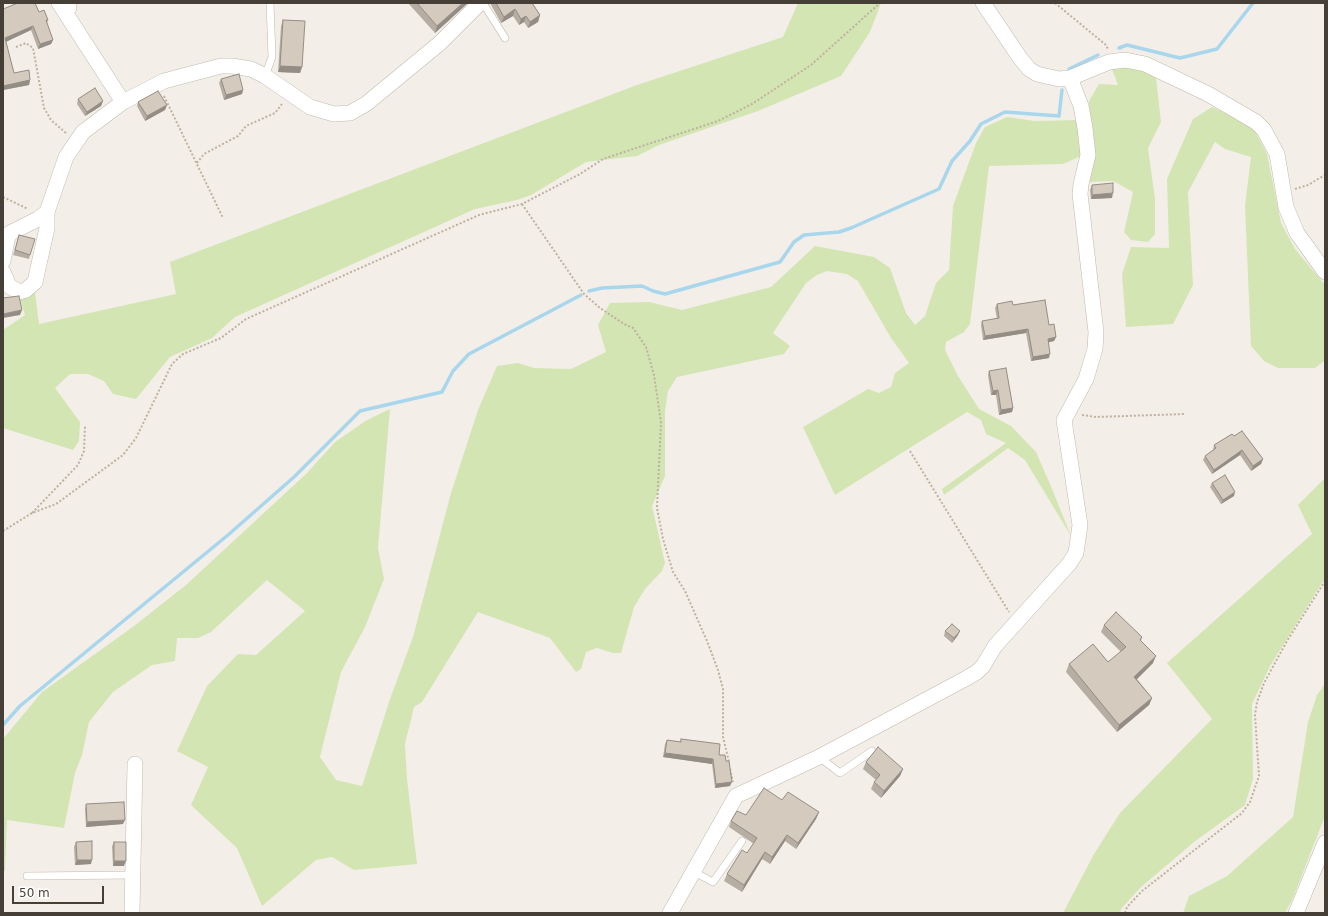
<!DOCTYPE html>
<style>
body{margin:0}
#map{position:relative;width:1328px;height:916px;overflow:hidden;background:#f3efe8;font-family:"DejaVu Sans",sans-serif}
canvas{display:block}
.frame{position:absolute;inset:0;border:4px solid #463f37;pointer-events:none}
.scale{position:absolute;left:12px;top:886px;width:92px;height:18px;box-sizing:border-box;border:2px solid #463f37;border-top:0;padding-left:5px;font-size:12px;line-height:14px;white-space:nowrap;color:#463f37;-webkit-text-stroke:3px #fff;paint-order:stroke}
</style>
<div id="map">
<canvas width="1328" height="916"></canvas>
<div class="frame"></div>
<div class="scale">50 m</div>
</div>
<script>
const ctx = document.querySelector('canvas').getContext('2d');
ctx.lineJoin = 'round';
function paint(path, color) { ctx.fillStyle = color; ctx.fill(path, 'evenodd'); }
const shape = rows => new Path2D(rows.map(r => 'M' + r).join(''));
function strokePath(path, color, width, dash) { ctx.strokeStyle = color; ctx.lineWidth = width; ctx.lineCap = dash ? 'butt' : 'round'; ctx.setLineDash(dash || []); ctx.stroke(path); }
paint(shape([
 [798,3,881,3,870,32,841,76,758,111,659,145,637,156,586,162,531,195,517,200,475,209,235,317,212,338,170,357,136,399,113,394,104,381,88,374,70,374,55,388,80,422,79,441,73,450,3,428,3,330,25,315,19,295,35,292,39,324,176,294,170,262,637,85,783,37],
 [1128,67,1141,68,1156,78,1161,122,1148,148,1155,199,1155,234,1148,242,1131,240,1124,232,1133,192,1113,181,1087,182,1092,152,1089,101,1099,84,1118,85,1112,69],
 [1212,107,1238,119,1255,131,1267,154,1281,223,1295,249,1325,285,1325,360,1315,368,1278,368,1264,361,1251,346,1245,206,1251,157,1225,149,1215,142,1188,192,1193,285,1173,324,1126,327,1122,274,1131,247,1169,248,1167,179,1193,119],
 [1007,117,1035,121,1079,120,1081,156,1063,164,989,166,970,324,964,332,946,342,945,350,958,376,979,409,1011,426,1036,452,1050,484,1071,536,1025,460,1008,448,944,495,942,489,1006,443,986,434,981,420,967,412,835,495,803,427,868,389,879,393,891,387,895,373,909,363,891,338,858,281,847,274,827,271,817,275,806,283,773,333,790,346,784,354,677,377,668,391,665,411,665,476,652,506,665,563,662,571,645,589,634,607,621,653,613,653,597,648,586,652,581,669,576,672,550,638,478,612,422,702,414,707,405,744,407,779,417,864,354,870,332,857,316,860,262,906,237,848,191,805,208,767,177,751,207,686,238,654,256,655,305,611,267,580,211,632,198,638,177,638,175,661,152,665,113,692,89,722,82,755,75,773,64,828,7,820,5,871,3,871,3,739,42,692,134,626,186,585,307,473,335,442,367,420,390,409,378,548,384,579,365,627,341,672,320,757,336,780,362,786,390,699,413,637,451,493,478,410,497,366,518,363,534,368,571,369,606,352,598,325,610,303,649,302,682,310,771,287,815,246,874,257,890,268,906,313,915,325,925,316,936,283,949,270,953,206,976,143,985,127],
 [1325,478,1325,578,1270,666,1252,704,1253,779,1245,805,1194,842,1140,888,1121,909,1120,913,1063,913,1094,854,1120,813,1212,719,1167,663,1312,534,1298,505],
 [1325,684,1325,816,1293,898,1285,913,1183,913,1189,896,1227,876,1293,817,1308,722,1317,695]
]), '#d3e5b3');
strokePath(shape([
 [1119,48,1127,45,1180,58,1217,49,1253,3],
 [1069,69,1098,55],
 [589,291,602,288,642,286,653,291,665,294,780,262,794,242,804,235,839,232,851,228,939,189,952,161,970,141,981,124,1005,112,1059,116,1062,90],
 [3,725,20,706,228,535,294,477,360,411,442,392,453,371,469,354,581,295]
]), '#a8d6ed', 3.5);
const service = shape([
 [483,3,505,38],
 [67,15,73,9,72,3],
 [265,76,272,57,270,3],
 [819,757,840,773,872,751],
 [694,872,713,882,742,841],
 [27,876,133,875]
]);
const minor = shape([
 [59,3,123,102],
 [983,3,1020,58,1029,69,1037,74,1059,79,1070,78,1109,62,1125,60,1145,64,1208,94,1256,122,1264,130,1277,154,1286,207,1297,233,1325,272],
 [3,261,7,240,10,233,38,219,47,212],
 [3,272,9,286,19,292,26,290,35,282,47,228,47,212,66,157,83,132,123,102,164,81,221,66,232,66,251,69,265,76,310,107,334,114,350,113,366,104,440,43,480,3],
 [132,913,135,764],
 [670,913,736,796,819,757,965,679,977,672,983,666,995,646,1069,564,1076,553,1080,525,1064,420,1086,379,1095,349,1096,332,1080,194,1081,184,1088,155,1085,128,1081,106,1070,78],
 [1296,913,1325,843]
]);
strokePath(service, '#c1b9ae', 8);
strokePath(minor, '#c1b9ae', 16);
strokePath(shape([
 [1055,3,1106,45,1108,49],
 [16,47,26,43,33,48,44,108,51,120,67,134],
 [164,96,223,218],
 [197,163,204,154,238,136,246,126,275,113,282,104],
 [1295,189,1308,185,1325,175],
 [3,197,28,209],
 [522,204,584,294,600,308,624,324,633,328,646,347,654,375,661,423,657,508,663,539,673,572,685,591,707,641,718,670,723,689,723,737,729,762],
 [1082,415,1096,417,1185,414],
 [910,451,1009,612],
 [32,513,78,465,84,451,85,426],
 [3,531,32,513,56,504,123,455,136,438,172,364,183,354,221,338,246,319,479,215,522,204,580,174,603,159,718,121,752,104,811,65,880,3],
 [730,769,733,782],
 [1125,913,1127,907,1142,891,1242,813,1250,802,1259,776,1255,715,1257,702,1264,683,1287,641,1325,581]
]), '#bfb19d', 2, [2, 2]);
strokePath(service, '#fff', 7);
strokePath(minor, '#fff', 15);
paint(shape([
 [408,3,468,3,435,33],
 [490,3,532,3,540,15,538,22,528,28,524,22,519,25,513,16,501,23],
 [3,9,39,12,48,20,47,23,53,40,51,44,38,49,31,30,6,42,14,73,30,80,29,85,3,90],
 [283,20,302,67,300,73,278,72,281,26],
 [221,79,243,90,242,94,224,100,219,83],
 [78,99,103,101,101,106,85,116,77,104],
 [138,102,167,105,165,110,145,121,137,106],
 [1092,185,1112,198,1091,199,1090,190],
 [19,235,30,255,29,259,13,255],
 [997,304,1013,305,1049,325,1056,337,1054,341,1048,342,1049,358,1031,361,1026,333,983,340,981,325,982,321,997,319,995,308],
 [989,371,1013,408,1012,412,999,415,996,395,991,395,988,375],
 [1234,436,1263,459,1261,464,1251,471,1240,455,1212,474,1203,460,1205,456,1213,450,1214,445],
 [1212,483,1234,496,1221,504,1210,487],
 [1104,625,1142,637,1141,641,1153,663,1137,679,1152,698,1149,705,1117,732,1066,672,1069,664,1108,662,1121,652,1101,632],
 [945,631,958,635,952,643,944,636],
 [681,739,719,755,730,786,715,788,712,764,663,757,665,744,667,740,680,742],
 [866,762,903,769,900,776,881,798,871,789,874,782,876,780,863,769],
 [782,800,819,812,816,819,796,849,785,841,770,864,762,859,742,892,724,881,727,874,747,853,754,844,729,827,731,821,746,815],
 [86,804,123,824,86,827,85,809],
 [76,842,91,864,75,865,74,847],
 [114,842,124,866,113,866,112,846]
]), '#b6aea3');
paint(shape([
 [463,3,468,3,435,33,437,26],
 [515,9,513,16,501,23,504,17],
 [540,15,538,22,528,28,530,22],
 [526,16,524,22,519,25,521,19],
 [33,26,31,30,3,43,5,38],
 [53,40,51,44,38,49,40,44],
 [280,66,302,67,300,73,278,72],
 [30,80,29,85,3,90,3,86],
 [243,90,242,94,224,100,226,95],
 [103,101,101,106,85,116,87,112],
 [167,105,165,110,145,121,147,116],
 [1113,193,1112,198,1091,199,1092,195],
 [22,310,20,315,3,318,3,314],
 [1028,329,1026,333,983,340,985,336],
 [1056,337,1054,341,1046,343,1048,339],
 [1050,354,1049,358,1031,361,1033,357],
 [998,390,996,395,991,395,993,391],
 [1013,408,1012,412,999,415,1001,410],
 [1242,450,1240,455,1212,474,1214,470],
 [1263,459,1261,464,1251,471,1253,466],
 [1235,492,1234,496,1221,504,1223,500],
 [960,631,958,635,952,643,954,638],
 [1156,656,1153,663,1132,684,1134,677],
 [1152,698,1149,705,1117,732,1119,725],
 [665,753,713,759,712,764,663,757],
 [903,769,900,776,881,798,884,791],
 [732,782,730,786,715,788,716,784],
 [819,812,816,819,796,849,798,843],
 [125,820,123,824,86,827,87,822],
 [787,835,785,841,770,864,772,857],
 [765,852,762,859,742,892,744,885],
 [77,860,92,860,91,864,75,865],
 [114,861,126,861,124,866,113,866]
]), '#948d85');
const building = shape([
 [18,3,35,3,39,12,44,10,48,20,46,20,53,40,40,44,33,26,5,38,14,73,29,70,30,80,3,86,3,9,18,3],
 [417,3,463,3,437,26,417,3],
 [496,3,532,3,540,15,530,22,526,16,521,19,515,9,504,17,496,3],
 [283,20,305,21,302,67,280,66,283,20],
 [239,74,243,90,226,95,221,79,239,74],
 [95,88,103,101,87,112,78,99,95,88],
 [158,91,167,105,147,116,138,102,158,91],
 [1113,183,1113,193,1092,195,1092,185,1113,183],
 [19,235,35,239,30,255,15,250,19,235],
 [19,296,22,310,3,314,3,298,19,296],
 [1045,300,1049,325,1054,324,1056,337,1048,339,1050,354,1033,357,1028,329,985,336,982,321,999,318,997,304,1012,301,1013,305,1045,300],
 [1006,368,1013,408,1001,410,998,390,993,391,989,371,1006,368],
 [1242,431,1263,459,1253,466,1242,450,1214,470,1205,456,1216,448,1214,445,1232,434,1234,436,1242,431],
 [1225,475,1235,492,1223,500,1212,483,1225,475],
 [1116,612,1142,637,1140,640,1156,656,1134,677,1152,698,1119,725,1069,664,1093,644,1108,662,1126,647,1104,625,1116,612],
 [952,624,960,631,954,638,945,631,952,624],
 [681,739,720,744,719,755,725,755,726,761,729,761,732,782,716,784,713,759,665,753,667,740,681,742,681,739],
 [878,747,903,769,884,791,874,782,880,775,866,762,878,747],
 [764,788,782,800,788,792,819,812,798,843,787,835,772,857,765,852,744,885,727,874,742,850,747,853,757,838,731,821,737,811,746,815,764,788],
 [124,802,125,820,87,822,86,804,124,802],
 [92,841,92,860,77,860,76,842,92,841],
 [114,842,126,842,126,861,114,861,114,842]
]);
paint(building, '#d4cabe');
strokePath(building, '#948d85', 1);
</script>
